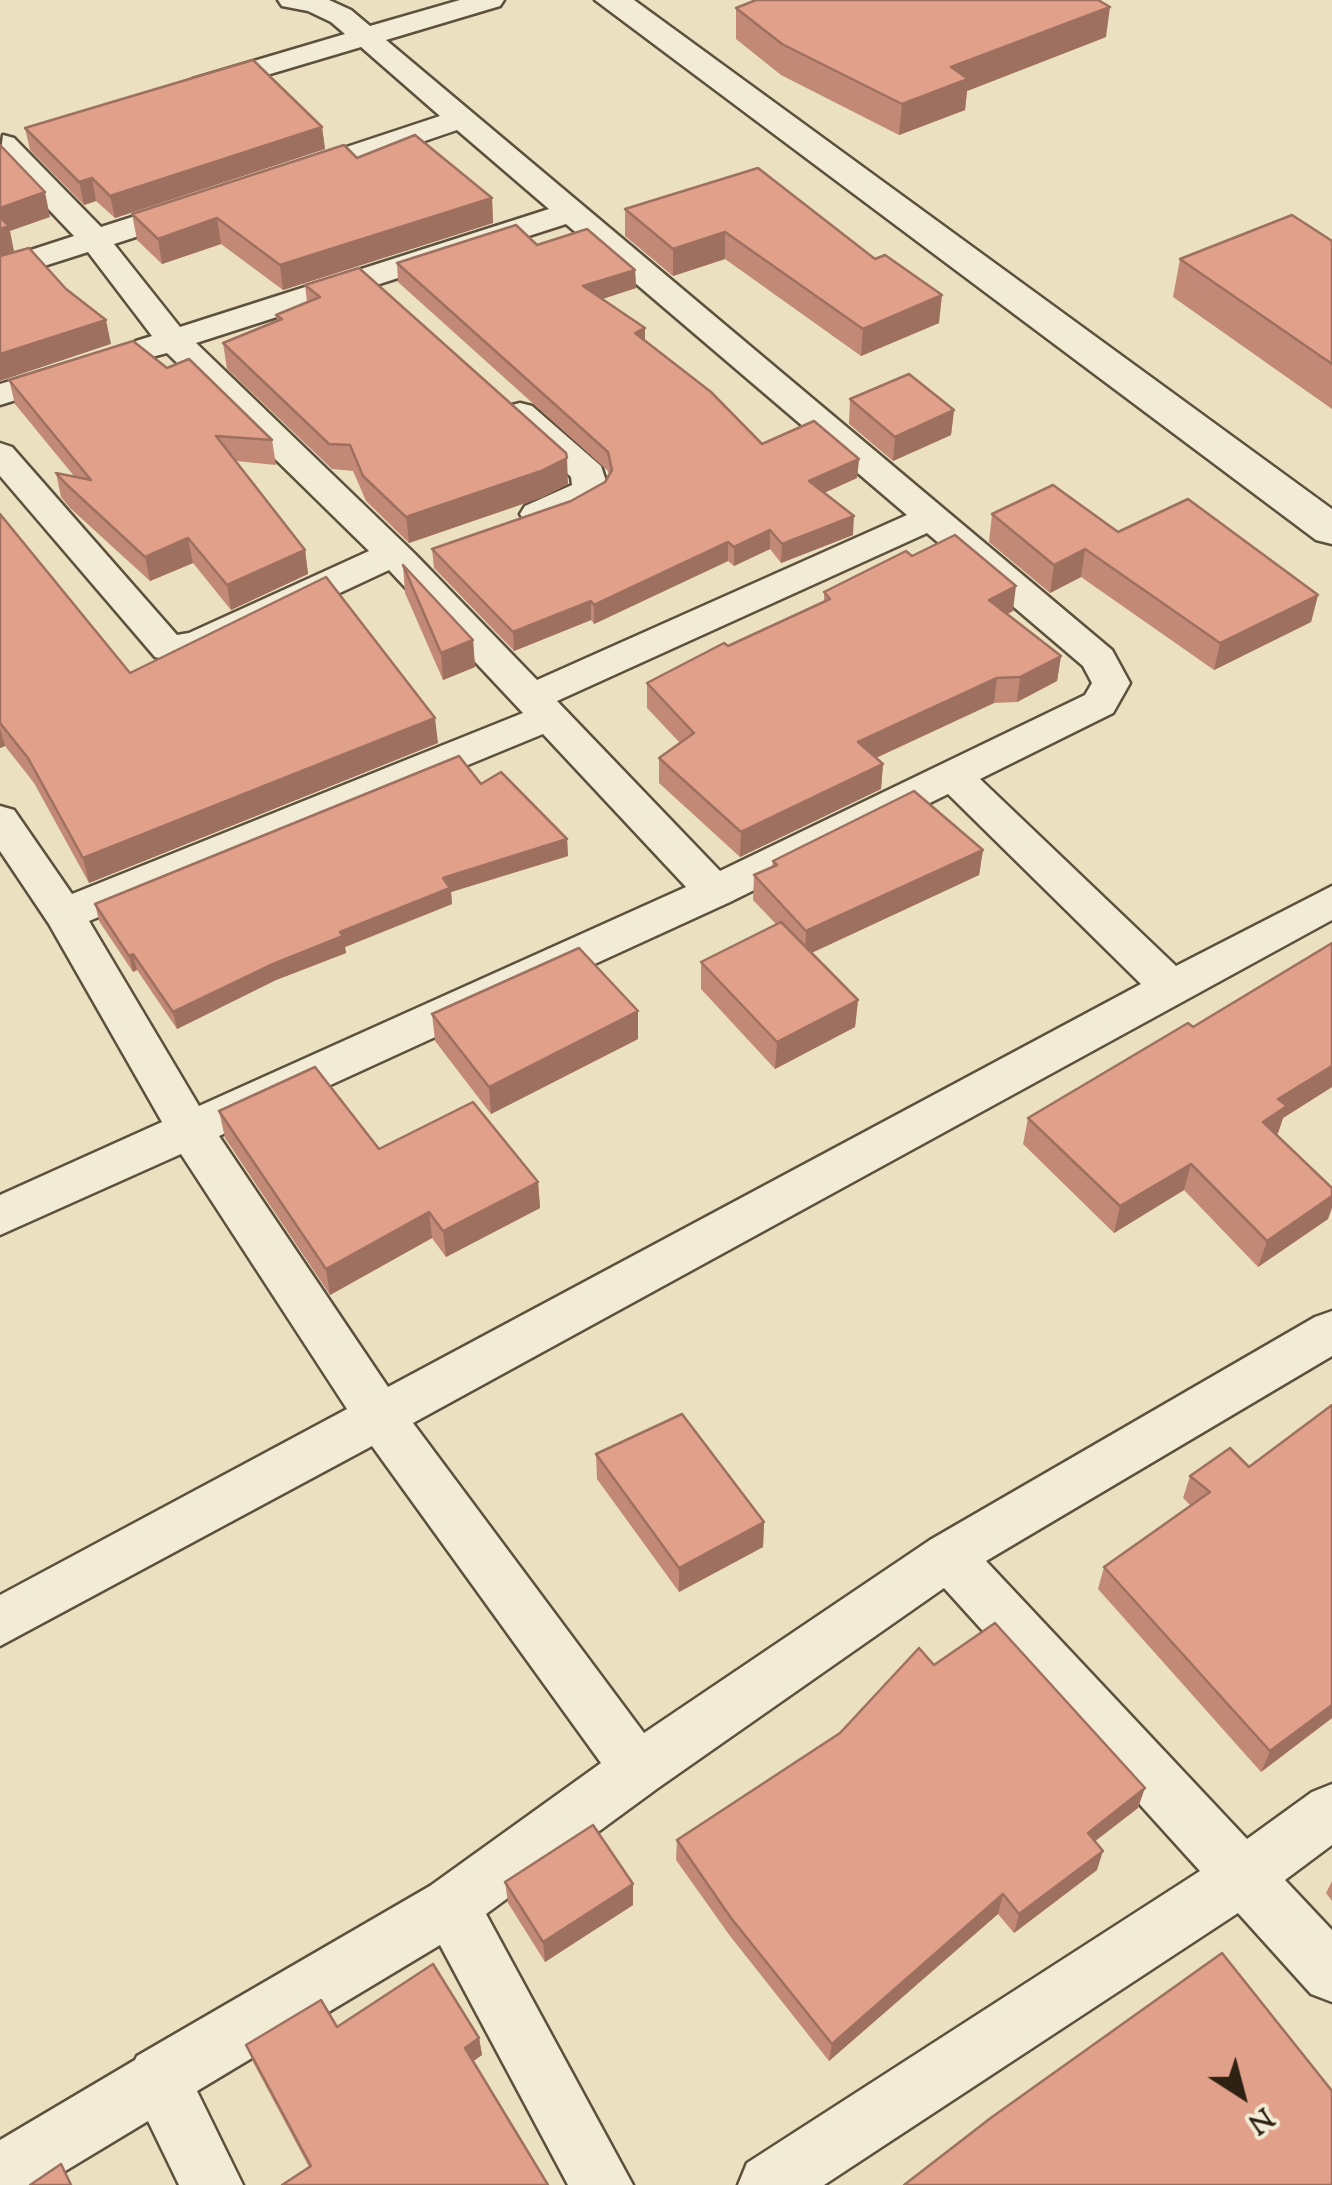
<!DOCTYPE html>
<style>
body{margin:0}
#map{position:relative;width:1332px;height:2185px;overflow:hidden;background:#ebe0bf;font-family:"Sorts Mill Goudy",serif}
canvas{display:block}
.north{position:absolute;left:1192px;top:2045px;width:100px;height:100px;-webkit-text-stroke:8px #f2ebd5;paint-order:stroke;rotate:144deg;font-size:28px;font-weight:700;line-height:40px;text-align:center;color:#2e2012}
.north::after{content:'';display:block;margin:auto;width:35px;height:45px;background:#2e2012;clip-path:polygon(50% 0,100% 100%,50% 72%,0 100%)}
</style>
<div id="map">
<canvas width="1332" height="2185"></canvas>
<div class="north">N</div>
</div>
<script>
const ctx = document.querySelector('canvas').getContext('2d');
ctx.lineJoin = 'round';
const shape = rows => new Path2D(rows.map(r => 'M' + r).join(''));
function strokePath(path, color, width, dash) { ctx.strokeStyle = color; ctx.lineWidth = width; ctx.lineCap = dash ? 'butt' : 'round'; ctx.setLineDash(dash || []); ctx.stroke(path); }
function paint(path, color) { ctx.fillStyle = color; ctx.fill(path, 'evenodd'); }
const minor = shape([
 [278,0,329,0,351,10,370,26,460,0,504,0,500,6,386,40,1112,650,1130,683,1113,713,980,779,1176,966,1332,886,1332,920,413,1423,644,1733,930,1540,1315,1317,1332,1311,1332,1356,986,1561,1247,1839,1312,1792,1332,1784,1332,1845,1285,1880,1332,1930,1332,2002,1311,1994,1238,1913,824,2185,738,2185,747,2163,1200,1871,944,1588,658,1788,486,1914,633,2185,568,2185,440,1945,197,2091,243,2185,179,2185,148,2121,42,2185,0,2185,0,2140,135,2060,137,2056,430,1886,601,1763,372,1446,0,1646,0,1595,347,1409,181,1154,0,1235,0,1195,162,1122,49,924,0,851,0,806,14,810,72,894,523,713,389,570,209,654,168,660,155,657,0,476,0,443,12,447,177,635,189,633,369,551,167,353,148,358,136,355,131,348,136,341,152,336,88,252,0,280,0,260,74,236,0,158,3,135,14,138,101,227,182,201,204,201,209,208,204,215,114,244,180,327,549,209,457,130,308,181,286,181,282,174,286,167,440,116,361,47,213,91,193,91,188,85,193,79,345,34,331,22,308,11,282,6,278,0],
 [566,224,907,515,537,680,415,554,196,343,566,224],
 [927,533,1083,666,1092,683,1085,695,720,871,557,701,927,533],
 [543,734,686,887,199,1106,89,921,543,734],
 [948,794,1141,984,388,1387,219,1136,730,902,948,794],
 [68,363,80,366,85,373,80,380,0,405,0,384,68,363],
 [520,403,532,406,601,466,609,490,604,498,551,522,538,525,525,522,520,514,525,506,572,485,571,477,503,413,508,406,520,403]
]);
const tertiary = shape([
 [595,0,634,0,1332,509,1332,544,1316,540,595,0]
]);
strokePath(minor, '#5d503d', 5);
strokePath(tertiary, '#5d503d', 5);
paint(minor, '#f2ebd5');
paint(tertiary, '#f2ebd5');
paint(shape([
 [736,8,1106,37,967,91,965,110,899,135,781,75,736,39],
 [322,127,325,149,115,218,96,201,84,205,30,150,25,128],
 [357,158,492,198,493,223,283,290,221,244,162,264,137,240,132,214],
 [758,168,939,323,861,356,725,259,673,276,625,236,625,209],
 [1332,241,1332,409,1173,297,1180,259],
 [537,245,635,270,636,288,602,299,645,340,762,444,859,459,857,478,824,493,853,535,781,563,770,549,734,566,728,561,594,624,591,620,514,651,434,568,432,549,571,501,605,482,609,475,608,471,398,282,397,263],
 [305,285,568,484,543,497,409,543,366,501,353,471,332,469,227,369,223,343,277,321,276,315,307,302],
 [167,368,272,440,276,465,236,461,305,550,308,574,231,610,193,563,150,581,70,508,61,497,56,473,74,476,15,404,9,380],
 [850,399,954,410,951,435,893,461,849,424],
 [0,514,130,673,438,743,89,883,34,783,5,746,0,748],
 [992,514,1118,532,1318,595,1311,622,1214,670,1081,577,1050,593,989,542],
 [912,556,1013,611,1007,614,1061,656,1057,681,1017,702,994,703,876,758,883,764,881,789,740,857,659,783,659,758,680,743,647,708,647,683,824,602,824,592],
 [403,565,473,640,475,667,443,680,405,593],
 [481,784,567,839,568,856,451,892,452,904,345,947,346,953,276,980,177,1029,137,970,133,972,99,921,95,904],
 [983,850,979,875,811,953,858,1000,855,1027,775,1069,701,989,701,962,776,924,753,900,754,875,772,867,773,861],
 [1332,943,1332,1087,1283,1118,1278,1133,1277,1134,1328,1219,1258,1267,1184,1190,1114,1233,1023,1144,1028,1118,1193,1027],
 [432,1014,638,1039,491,1114,435,1041],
 [219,1111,379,1149,538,1182,540,1208,446,1257,432,1238,330,1295,225,1138],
 [1230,1448,1332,1718,1261,1772,1098,1589,1104,1567,1191,1506,1183,1498,1190,1476],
 [596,1454,764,1522,763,1547,679,1592,597,1479],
 [934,1665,1138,1808,1095,1841,1097,1870,1014,1933,998,1914,829,2061,730,1936,676,1860,677,1840,840,1733],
 [1332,1881,1332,1901,1326,1893],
 [505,1882,633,1884,633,1905,545,1962,508,1903],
 [337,2027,479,2038,482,2055,309,2167,253,2062,246,2045]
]), '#c28a76');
paint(shape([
 [1110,7,1106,37,967,91,965,110,899,135,902,104,951,67],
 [322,127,325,149,115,218,110,196],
 [92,178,96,201,84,205,79,182],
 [45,192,50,217,10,231,14,251,0,256,0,208],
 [492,198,493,223,283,290,280,265],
 [217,218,221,244,162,264,158,239],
 [725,232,725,259,673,276,673,249],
 [635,270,636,288,584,305,583,286],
 [942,295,939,323,861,356,863,329],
 [106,320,111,344,0,381,0,354],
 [645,328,645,347,635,333],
 [954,410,951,435,893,461,895,437],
 [567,458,568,484,543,497,409,543,406,517],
 [859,459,857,478,808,500,809,481],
 [854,516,853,535,781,563,782,544],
 [770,530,770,549,734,566,734,547],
 [188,538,193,563,150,581,145,557],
 [728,542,728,561,594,624,594,605],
 [1085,549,1081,577,1050,593,1054,565],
 [305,550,308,574,231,610,227,585],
 [1016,586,1013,611,986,625,989,600],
 [1318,595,1311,622,1214,670,1220,643],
 [591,601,591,620,514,651,513,632],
 [473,640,475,667,443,680,441,653],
 [1061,656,1057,681,1017,702,1020,677],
 [997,678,994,703,856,767,858,742],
 [435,718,438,743,89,883,83,858],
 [0,728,5,746,0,748],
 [883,764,881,789,740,857,741,832],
 [567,839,568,856,451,892,452,904,345,947,346,953,276,980,177,1029,173,1012,340,932,443,878],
 [983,850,979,875,805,956,806,931],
 [133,954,137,970,133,972,129,956],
 [858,1000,855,1027,775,1069,777,1042],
 [638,1011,638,1039,491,1114,489,1087],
 [1332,1066,1332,1087,1283,1118,1278,1133,1255,1148,1263,1122,1278,1099],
 [1191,1164,1184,1190,1114,1233,1120,1206],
 [538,1182,540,1208,446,1257,443,1231],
 [1332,1196,1332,1208,1328,1219,1258,1267,1267,1241],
 [429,1212,432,1238,330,1295,326,1269],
 [764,1522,763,1547,679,1592,679,1568],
 [1332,1705,1332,1718,1261,1772,1270,1751],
 [1145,1788,1138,1808,1081,1852,1088,1833],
 [1103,1851,1097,1870,1014,1933,1019,1914],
 [633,1884,633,1905,545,1962,543,1942],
 [1003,1894,998,1914,829,2061,832,2044],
 [479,2038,482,2055,468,2065,465,2048]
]), '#9e7060');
const building = shape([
 [756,0,1098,0,1110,7,951,67,968,79,902,104,782,44,736,8,756,0],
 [253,60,322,127,110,196,92,178,79,182,25,128,253,60],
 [415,135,492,198,280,265,217,218,158,239,132,214,344,145,357,158,415,135],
 [0,145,45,192,0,208,0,145],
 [758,168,875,259,885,255,942,295,863,329,725,232,673,249,625,209,758,168],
 [1292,215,1332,241,1332,364,1180,259,1292,215],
 [0,217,9,226,0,229,0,217],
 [516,225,537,245,587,229,635,270,583,286,645,328,635,333,711,392,762,444,814,421,859,459,809,481,854,516,782,544,770,530,734,547,728,542,594,605,591,601,513,632,432,549,571,501,605,482,612,470,608,452,397,263,516,225],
 [29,248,66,289,106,320,0,354,0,256,29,248],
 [359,268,566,453,567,458,541,471,406,517,363,476,350,445,329,444,223,343,282,319,276,315,320,297,305,285,359,268],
 [133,341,167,368,189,359,272,440,216,436,305,550,227,585,188,538,145,557,65,483,56,473,91,480,9,380,133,341],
 [909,374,954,410,895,437,850,399,909,374],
 [1053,485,1118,532,1188,499,1318,595,1220,643,1085,549,1054,565,992,514,1053,485],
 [0,514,130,673,326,577,435,718,83,858,28,758,0,723,0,514],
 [955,535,1016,586,989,600,1061,656,1020,677,997,678,858,742,883,764,741,832,659,758,694,733,647,683,724,643,728,646,830,599,824,592,906,551,912,556,955,535],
 [403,565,473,640,441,653,403,565],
 [459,756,481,784,501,772,567,839,443,878,450,888,340,932,343,936,273,964,173,1012,133,954,129,956,95,904,459,756],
 [914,791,983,850,806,931,754,875,777,865,773,861,914,791],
 [781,922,858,1000,777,1042,701,962,781,922],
 [1332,943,1332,1066,1278,1099,1287,1106,1263,1122,1332,1188,1332,1196,1267,1241,1191,1164,1120,1206,1028,1118,1188,1023,1193,1027,1332,943],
 [579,948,638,1011,489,1087,432,1014,579,948],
 [315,1067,379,1149,473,1102,538,1182,443,1231,429,1212,326,1269,219,1111,315,1067],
 [1332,1405,1332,1705,1270,1751,1104,1567,1210,1492,1190,1476,1230,1448,1249,1467,1332,1405],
 [682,1414,764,1522,679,1568,596,1454,682,1414],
 [995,1623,1145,1788,1088,1833,1103,1851,1019,1914,1003,1894,832,2044,731,1918,677,1840,840,1733,919,1648,934,1665,995,1623],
 [593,1825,633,1884,543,1942,505,1882,593,1825],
 [1222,1953,1332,2091,1332,2185,904,2185,992,2117,1222,1953],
 [433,1964,479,2038,465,2048,548,2185,282,2185,311,2166,246,2045,321,2000,337,2027,433,1964],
 [61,2164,71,2185,30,2185,61,2164]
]);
paint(building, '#e1a089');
strokePath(building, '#9e7060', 2.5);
</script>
